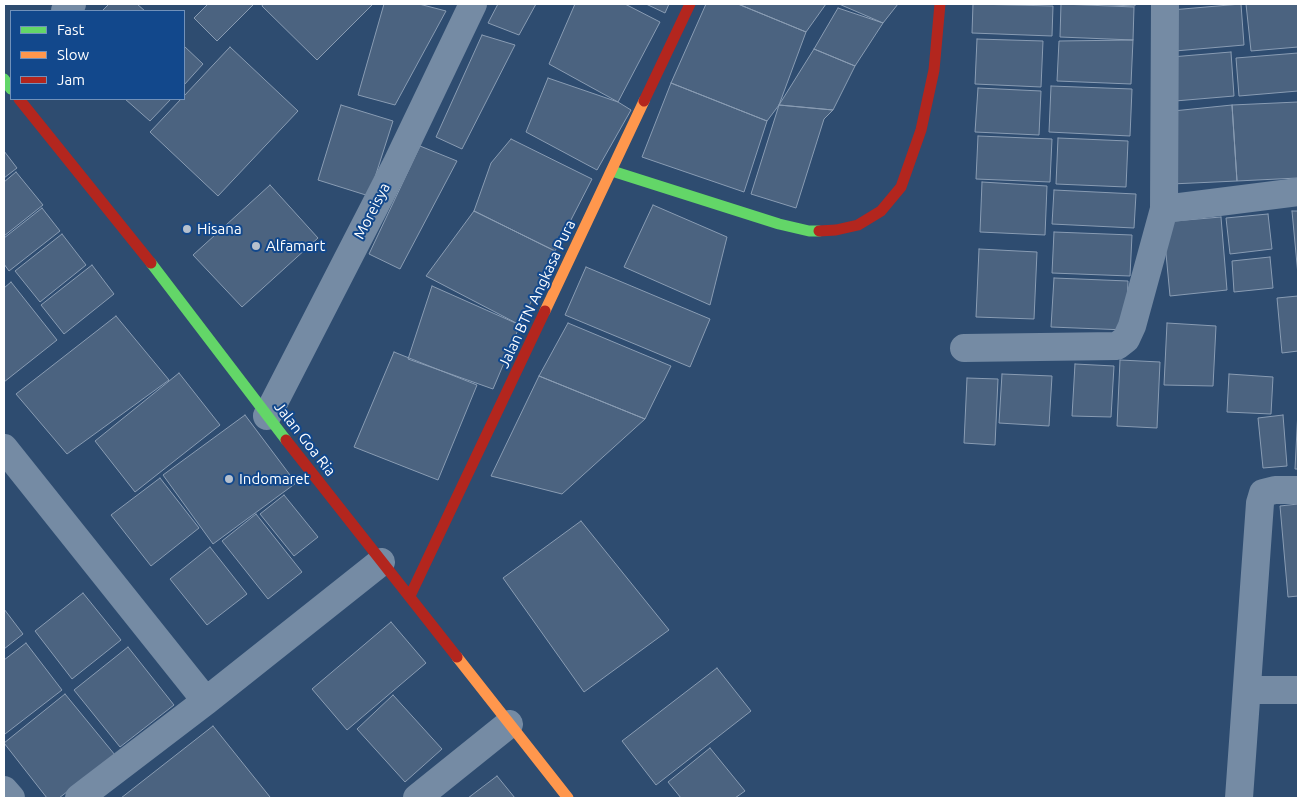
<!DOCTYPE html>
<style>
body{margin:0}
#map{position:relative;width:1302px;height:802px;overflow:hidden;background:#2e4c70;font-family:Ubuntu,sans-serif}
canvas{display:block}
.frame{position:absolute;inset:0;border:5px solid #fff;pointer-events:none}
.legend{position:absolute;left:10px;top:10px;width:175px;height:90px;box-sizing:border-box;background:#12488c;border:1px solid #7191ba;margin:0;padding:6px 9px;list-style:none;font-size:15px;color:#fff}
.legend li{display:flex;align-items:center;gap:10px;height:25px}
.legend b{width:25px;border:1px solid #7191ba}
</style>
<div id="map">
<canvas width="1302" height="802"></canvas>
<div class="frame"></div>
<ul class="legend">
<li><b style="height:6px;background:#63d668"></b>Fast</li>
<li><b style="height:6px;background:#ff974d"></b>Slow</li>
<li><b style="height:6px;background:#b3261e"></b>Jam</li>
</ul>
</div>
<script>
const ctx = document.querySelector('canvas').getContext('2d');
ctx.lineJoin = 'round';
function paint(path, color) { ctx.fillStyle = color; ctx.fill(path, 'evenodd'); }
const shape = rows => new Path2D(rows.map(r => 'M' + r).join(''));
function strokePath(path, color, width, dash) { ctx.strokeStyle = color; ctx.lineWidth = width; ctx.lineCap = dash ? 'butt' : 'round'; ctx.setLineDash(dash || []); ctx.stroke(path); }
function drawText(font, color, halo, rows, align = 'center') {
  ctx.font = font + ' Ubuntu,sans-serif'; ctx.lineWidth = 4; ctx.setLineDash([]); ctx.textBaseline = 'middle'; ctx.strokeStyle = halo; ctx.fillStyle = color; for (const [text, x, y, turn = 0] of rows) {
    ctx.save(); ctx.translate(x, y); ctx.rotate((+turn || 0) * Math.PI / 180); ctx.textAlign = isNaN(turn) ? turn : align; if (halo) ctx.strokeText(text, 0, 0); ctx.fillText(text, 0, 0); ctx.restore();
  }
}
const building = shape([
 [109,4,137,4,145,11,102,11,109,4],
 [208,4,254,4,217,41,194,18,208,4],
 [263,4,373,4,317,60,262,6,263,4],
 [384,4,419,4,446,11,395,105,358,95,384,4],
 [498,4,536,4,519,35,488,23,498,4],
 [575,4,625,4,660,22,618,102,549,64,575,4],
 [646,4,669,4,665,13,646,4],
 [706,4,738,4,806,32,779,105,767,121,671,83,706,4],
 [738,4,826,4,806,32,738,4],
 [839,4,898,4,883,23,839,4],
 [973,4,1053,6,1052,36,972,33,973,4],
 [1061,4,1134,7,1133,40,1060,37,1061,4],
 [1088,4,1135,4,1135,6,1088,4],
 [1241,4,1244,45,1175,51,1171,10,1241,4],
 [1246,4,1298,4,1298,47,1251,51,1246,4],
 [838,8,883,23,855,66,814,49,838,8],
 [482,35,515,45,462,149,436,137,482,35],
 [977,39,1043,41,1041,87,975,84,977,39],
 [1133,40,1131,84,1057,81,1059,41,1133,40],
 [184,46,203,64,184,85,184,46],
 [230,47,298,111,218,196,150,132,181,99,184,99,184,96,230,47],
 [814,49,855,66,833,110,779,105,814,49],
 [1231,52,1234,96,1175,101,1171,57,1231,52],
 [1298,53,1298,91,1239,96,1236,58,1298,53],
 [548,78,618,102,631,110,597,170,526,132,548,78],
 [671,83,767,121,744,192,642,157,671,83],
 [1051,86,1132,89,1130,136,1049,132,1051,86],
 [978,88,1041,91,1039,135,975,132,978,88],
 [125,99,171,99,150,121,125,99],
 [1298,102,1298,178,1237,181,1232,105,1298,102],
 [341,105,393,121,369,196,318,180,341,105],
 [779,105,833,110,824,119,796,208,751,194,779,105],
 [1232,105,1237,181,1171,184,1173,111,1232,105],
 [978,136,1052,139,1050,182,976,179,978,136],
 [1058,138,1128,141,1126,187,1056,184,1058,138],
 [511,139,592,179,555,251,474,211,491,163,511,139],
 [420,146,457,161,400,269,369,254,420,146],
 [4,151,17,168,4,178,4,151],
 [16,172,43,205,4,236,4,182,16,172],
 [982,182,1047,186,1045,235,980,232,982,182],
 [270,185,318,238,242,307,193,255,270,185],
 [1054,190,1136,194,1134,228,1052,224,1054,190],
 [653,205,727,237,710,305,624,267,653,205],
 [42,208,60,231,9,271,4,264,4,238,42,208],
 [474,211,555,251,520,325,426,276,474,211],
 [1292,211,1298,211,1298,275,1292,211],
 [1268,214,1272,249,1230,254,1226,218,1268,214],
 [1221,217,1227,290,1170,296,1163,222,1221,217],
 [1054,232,1132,235,1130,276,1052,273,1054,232],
 [62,234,86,265,40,302,15,271,62,234],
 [979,249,1037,252,1034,319,976,317,979,249],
 [1270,257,1273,288,1234,292,1232,261,1270,257],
 [92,265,114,294,64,334,41,305,92,265],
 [586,267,710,319,690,367,565,315,586,267],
 [1054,278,1128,281,1126,330,1051,327,1054,278],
 [11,282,57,340,4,382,4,288,11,282],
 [432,286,520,325,493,389,408,359,432,286],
 [1298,296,1298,351,1282,353,1277,298,1298,296],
 [116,316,169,380,67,454,16,394,116,316],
 [568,323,671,366,645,419,539,376,568,323],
 [1167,323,1216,326,1213,386,1164,385,1167,323],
 [394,352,477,385,438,480,354,447,394,352],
 [1120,360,1160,362,1157,428,1117,426,1120,360],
 [1075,364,1114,366,1111,417,1072,416,1075,364],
 [179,373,220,425,135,492,95,441,179,373],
 [1002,374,1052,376,1049,426,999,423,1002,374],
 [1229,374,1273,377,1271,414,1227,412,1229,374],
 [539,376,645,419,562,494,491,476,539,376],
 [967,378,998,379,995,445,964,443,967,378],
 [1298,410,1298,469,1295,469,1298,410],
 [245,415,296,483,213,544,163,475,245,415],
 [1283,415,1287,466,1263,468,1258,418,1283,415],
 [160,478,199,528,151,566,111,515,160,478],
 [284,495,318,537,294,556,260,514,284,495],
 [1298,504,1298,596,1288,597,1280,506,1298,504],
 [256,514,302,572,268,599,222,541,256,514],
 [581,521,669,630,584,692,503,578,581,521],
 [210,547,247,594,207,625,170,579,210,547],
 [83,593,121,640,72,679,35,631,83,593],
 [4,609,23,634,4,649,4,609],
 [391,622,426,663,347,730,312,689,391,622],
 [26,643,62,690,5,734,4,732,4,660,26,643],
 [128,647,174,705,120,747,74,690,128,647],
 [717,668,751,711,656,785,622,741,717,668],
 [65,694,115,755,59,798,47,798,4,743,65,694],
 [393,695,442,749,405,782,357,729,393,695],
 [213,726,270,797,268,798,121,798,213,726],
 [710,748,745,791,735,798,681,798,668,782,710,748],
 [497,776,515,798,468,798,497,776]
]);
paint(building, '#4b6380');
strokePath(building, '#899cb3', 1);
strokePath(shape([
 [1165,4,1164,209,1298,192],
 [65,11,72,4],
 [964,348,1117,346,1126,339,1132,326,1164,209],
 [267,416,396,165,473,4],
 [4,448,206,701],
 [1247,690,1298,690],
 [4,790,11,798],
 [79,798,206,701,381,562],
 [417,798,509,724],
 [1239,798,1260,503,1263,493,1275,490,1298,490]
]), '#758ba4', 28);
strokePath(shape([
 [4,79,11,89],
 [612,171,779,224,809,231,819,231],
 [151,263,286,440]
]), '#63d668', 11);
strokePath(shape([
 [545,311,644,101],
 [457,657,568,798]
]), '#ff974d', 11);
strokePath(shape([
 [19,99,151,263],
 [644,101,690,4],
 [819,231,836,230,858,225,881,211,901,187,921,130,934,70,940,4],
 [286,440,457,657],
 [410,596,545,311]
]), '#b3261e', 11);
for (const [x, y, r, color] of [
 [187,229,5,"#b6c0cd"],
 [256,246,5,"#b6c0cd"],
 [229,479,5,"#b6c0cd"]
]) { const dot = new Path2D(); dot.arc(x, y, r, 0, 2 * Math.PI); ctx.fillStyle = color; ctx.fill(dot); strokePath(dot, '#12488c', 2); }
drawText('15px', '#fff', '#12488c', [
 ["Moreisya",372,211,-63],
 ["Jalan BTN Angkasa Pura",537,294,-65],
 ["Jalan Goa Ria",305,439,52]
]);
drawText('15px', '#fff', '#12488c', [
 ["Hisana",197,229],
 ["Alfamart",266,246],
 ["Indomaret",239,479]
], 'left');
</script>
